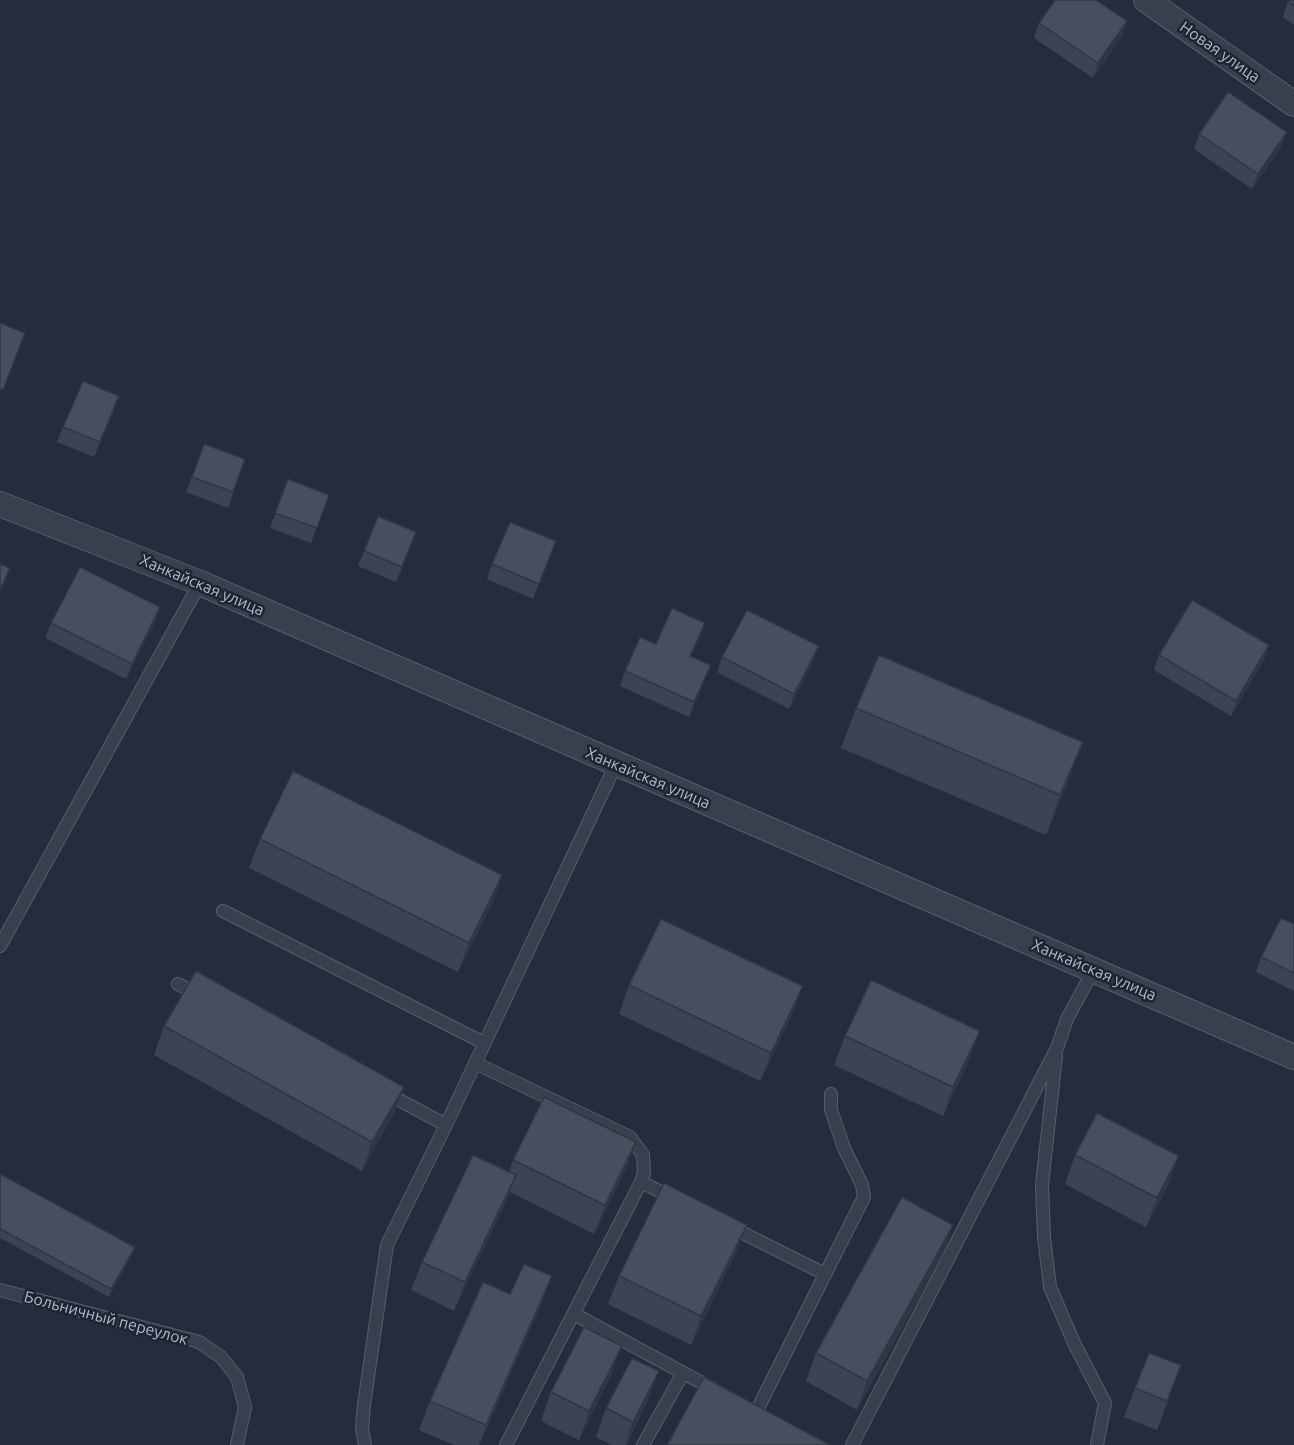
<!DOCTYPE html>
<meta charset="utf-8">
<style>
body{margin:0}
canvas{display:block;background:#242d3d}
</style>
<canvas width="1294" height="1445"></canvas>
<script>
const ctx = document.querySelector('canvas').getContext('2d');
ctx.lineJoin = 'round';
const shape = rows => new Path2D(rows.map(r => 'M' + r).join(''));
function strokePath(path, color, width, dash) { ctx.strokeStyle = color; ctx.lineWidth = width; ctx.lineCap = dash ? 'butt' : 'round'; ctx.setLineDash(dash || []); ctx.stroke(path); }
function paint(path, color) { ctx.fillStyle = color; ctx.fill(path, 'evenodd'); }
function drawText(font, color, halo, rows, align = 'center') {
  ctx.font = font + ' Ubuntu,sans-serif'; ctx.lineWidth = 5; ctx.setLineDash([]); ctx.textBaseline = 'middle'; ctx.strokeStyle = halo; ctx.fillStyle = color; for (const [text, x, y, turn = 0] of rows) {
    ctx.save(); ctx.translate(x, y); ctx.rotate((+turn || 0) * Math.PI / 180); ctx.textAlign = isNaN(turn) ? turn : align; if (halo) ctx.strokeText(text, 0, 0); ctx.fillText(text, 0, 0); ctx.restore();
  }
}
const lane = shape([
 [223,911,484,1043],
 [0,946,200,583],
 [178,984,201,996],
 [1056,1056,1042,1185,1044,1237,1050,1287,1074,1343,1105,1403,1097,1445],
 [475,1063,630,1137,643,1155,644,1173,641,1182,506,1445],
 [386,1093,446,1125],
 [641,1182,673,1198],
 [731,1227,825,1274],
 [0,1290,199,1342,221,1357,237,1377,245,1407,237,1445],
 [574,1314,715,1390],
 [756,1412,864,1197,862,1185,844,1148,831,1110,831,1094],
 [365,1445,362,1429,364,1405,387,1245,446,1125,616,764],
 [643,1445,683,1373],
 [852,1445,1057,1048,1067,1019,1094,969]
]);
const street = shape([
 [1146,0,1294,104],
 [0,504,200,583,1294,1057]
]);
strokePath(lane, '#565d6b', 14);
strokePath(street, '#565d6b', 26);
strokePath(lane, '#383f4d', 12);
strokePath(street, '#383f4d', 24);
paint(shape([
 [1294,0,1294,25,1283,17,1288,2],
 [1039,23,1122,36,1093,78,1034,38],
 [1199,134,1281,147,1252,189,1194,149],
 [114,411,94,457,57,442,63,427],
 [204,444,245,459,228,508,186,492],
 [288,479,329,495,311,543,270,528],
 [556,541,533,599,487,579,492,564],
 [411,547,396,582,358,566,364,551],
 [160,607,155,622,126,679,45,638,51,623],
 [705,623,691,656,711,665,705,680,689,717,620,686,625,671,656,644],
 [1269,645,1264,660,1231,716,1154,670,1159,655],
 [819,646,813,661,789,709,717,672,722,657],
 [856,708,1068,782,1046,835,841,748],
 [260,839,502,875,492,904,458,972,249,868],
 [1294,924,1294,991,1256,972,1261,957],
 [629,985,792,1015,760,1081,619,1014],
 [164,1026,404,1087,393,1115,362,1171,154,1055],
 [980,1031,969,1060,943,1116,834,1065,845,1036],
 [636,1142,625,1171,594,1234,510,1192,505,1204,454,1311,411,1290,422,1262,509,1172,513,1160],
 [1075,1155,1169,1184,1146,1227,1065,1184],
 [0,1174,132,1254,109,1297,0,1238],
 [953,1225,943,1254,857,1410,806,1381,816,1353],
 [736,1253,691,1345,608,1304,619,1276],
 [510,1294,541,1305,479,1445,454,1445,419,1430,430,1401],
 [622,1346,611,1375,579,1440,541,1421,551,1392],
 [1135,1388,1171,1394,1157,1430,1124,1417],
 [648,1400,626,1445,612,1445,596,1437,606,1408]
]), '#3b4453');
paint(shape([
 [1127,21,1122,36,1093,78,1098,63],
 [1287,132,1281,147,1252,189,1258,174],
 [119,396,114,411,94,457,100,442],
 [556,541,551,556,533,599,539,584],
 [160,607,155,622,126,679,132,664],
 [705,623,700,638,685,671,690,656],
 [1269,645,1264,660,1231,716,1236,701],
 [819,646,813,661,789,709,794,694],
 [711,665,705,680,689,717,694,702],
 [1083,742,1068,782,1046,835,1060,795],
 [502,875,492,904,458,972,469,943],
 [803,986,792,1015,760,1081,771,1053],
 [980,1031,969,1060,943,1116,953,1087],
 [404,1087,393,1115,362,1171,372,1142],
 [636,1142,625,1171,594,1234,605,1205],
 [1179,1156,1169,1184,1146,1227,1157,1198],
 [516,1175,505,1204,454,1311,465,1282],
 [747,1225,736,1253,691,1345,701,1316],
 [953,1225,943,1254,857,1410,867,1381],
 [135,1247,132,1254,109,1297,111,1289],
 [552,1276,541,1305,478,1445,486,1425],
 [622,1346,611,1375,579,1440,589,1411],
 [1181,1365,1171,1394,1157,1430,1167,1401],
 [659,1371,648,1400,625,1445,633,1422]
]), '#303743');
const building = shape([
 [1055,0,1096,0,1127,21,1098,63,1039,23,1055,0],
 [1290,0,1294,0,1294,6,1288,2,1290,0],
 [1228,92,1287,132,1258,174,1199,134,1228,92],
 [0,323,25,333,3,390,0,389,0,323],
 [83,381,119,396,100,442,63,427,83,381],
 [204,444,245,459,233,492,192,477,204,444],
 [288,479,329,495,317,528,275,513,288,479],
 [378,516,416,532,402,567,364,551,378,516],
 [510,522,556,541,539,584,492,564,510,522],
 [0,564,10,568,0,591,0,564],
 [80,567,160,607,132,664,51,623,80,567],
 [1192,600,1269,645,1236,701,1159,655,1192,600],
 [672,608,705,623,690,656,711,665,694,702,625,671,640,637,656,644,672,608],
 [747,610,819,646,794,694,722,657,747,610],
 [879,655,1083,742,1060,795,856,708,879,655],
 [293,771,502,875,469,943,260,839,293,771],
 [1281,918,1294,924,1294,973,1261,957,1281,918],
 [661,919,803,986,771,1053,629,985,661,919],
 [196,971,404,1087,372,1142,164,1026,196,971],
 [871,980,980,1031,953,1087,845,1036,871,980],
 [544,1097,636,1142,605,1205,513,1160,544,1097],
 [1097,1113,1179,1156,1157,1198,1075,1155,1097,1113],
 [473,1155,516,1175,465,1282,422,1262,473,1155],
 [0,1174,135,1247,111,1289,0,1229,0,1174],
 [664,1183,747,1225,701,1316,619,1276,664,1183],
 [902,1197,953,1225,867,1381,816,1353,902,1197],
 [524,1264,552,1276,486,1425,430,1401,483,1282,510,1294,524,1264],
 [584,1327,622,1346,589,1411,551,1392,584,1327],
 [1149,1353,1181,1365,1167,1401,1135,1388,1149,1353],
 [632,1358,659,1371,633,1422,606,1408,632,1358],
 [704,1377,830,1445,667,1445,704,1377]
]);
paint(building, '#454f60');
strokePath(building, '#303743', 1.5);
drawText('16px', '#b4bac8', '#1d2432', [
 ["Новая улица",1220,52,35],
 ["Ханкайская улица",202,585,23],
 ["Ханкайская улица",648,778,23],
 ["Ханкайская улица",1094,970,23],
 ["Больничный переулок",106,1318,15]
]);
</script>
